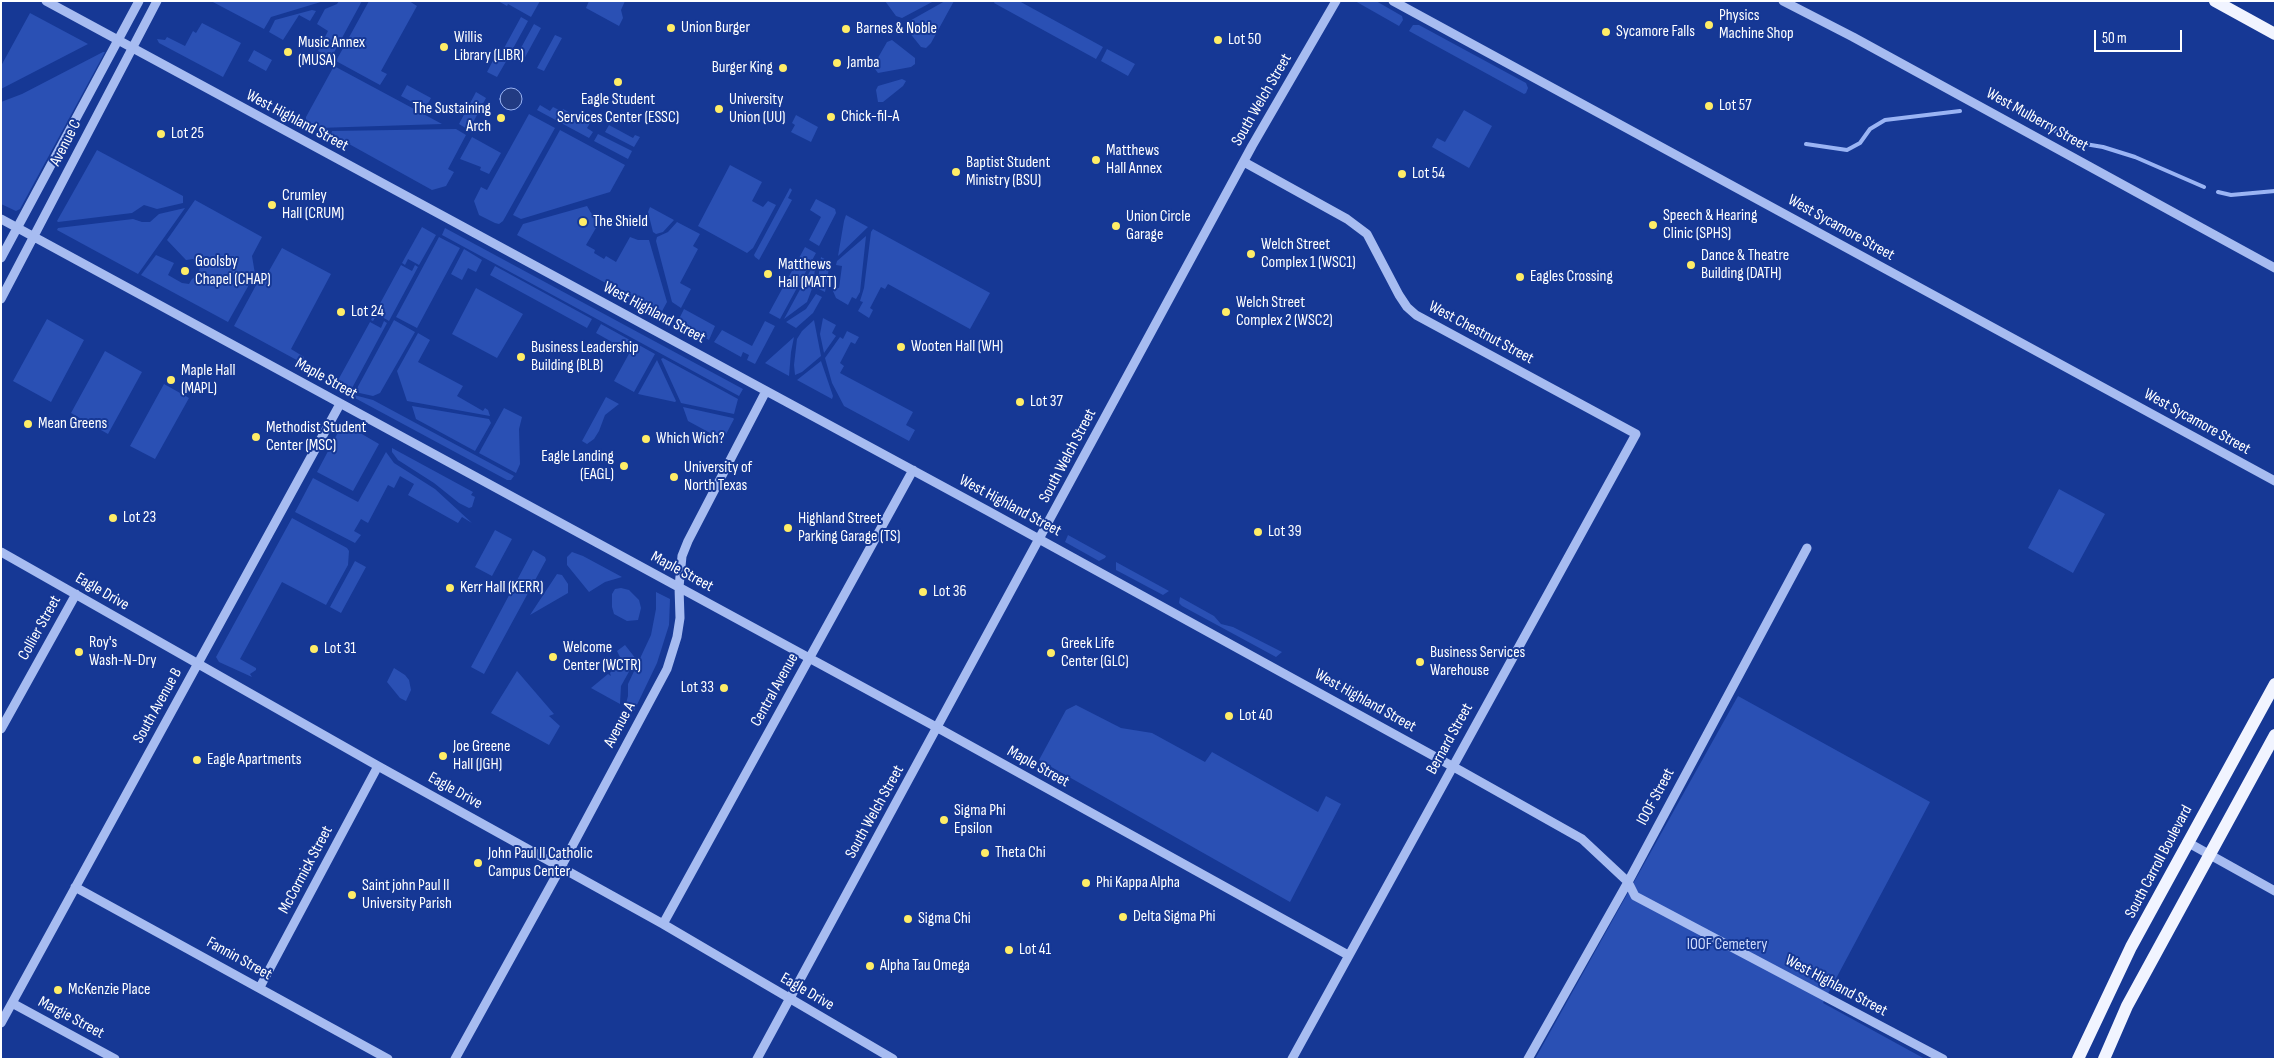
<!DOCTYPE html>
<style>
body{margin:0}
#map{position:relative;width:2276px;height:1060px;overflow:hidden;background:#163895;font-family:"Sofia Sans Condensed",sans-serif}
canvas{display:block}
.frame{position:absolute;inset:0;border:2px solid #fff;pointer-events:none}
.scale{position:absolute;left:2094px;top:30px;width:88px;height:22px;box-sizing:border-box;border:2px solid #fff;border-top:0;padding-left:6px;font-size:15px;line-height:18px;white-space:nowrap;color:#fff;-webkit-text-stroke:4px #163895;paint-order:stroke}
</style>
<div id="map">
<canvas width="2276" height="1060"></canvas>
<div class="frame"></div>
<div class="scale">50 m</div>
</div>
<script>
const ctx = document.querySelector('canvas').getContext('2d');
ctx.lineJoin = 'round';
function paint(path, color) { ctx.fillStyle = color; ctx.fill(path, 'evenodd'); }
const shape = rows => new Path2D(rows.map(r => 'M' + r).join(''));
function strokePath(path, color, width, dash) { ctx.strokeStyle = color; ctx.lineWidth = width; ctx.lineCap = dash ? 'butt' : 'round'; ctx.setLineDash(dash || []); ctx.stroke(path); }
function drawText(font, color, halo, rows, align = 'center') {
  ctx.font = font + ' "Sofia Sans Condensed",sans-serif'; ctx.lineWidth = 4; ctx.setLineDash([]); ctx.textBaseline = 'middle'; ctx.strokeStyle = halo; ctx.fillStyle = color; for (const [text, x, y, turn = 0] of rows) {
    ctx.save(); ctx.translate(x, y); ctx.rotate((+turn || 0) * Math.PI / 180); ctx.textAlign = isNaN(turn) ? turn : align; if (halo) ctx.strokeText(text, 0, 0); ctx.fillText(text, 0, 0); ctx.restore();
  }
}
paint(shape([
 [211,1,324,1,271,17,264,29],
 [339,1,362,1,331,58,318,51,328,31,317,24,325,9,337,4],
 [369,1,409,1,417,6,381,71,387,74,380,85,336,61],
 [498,1,540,1,531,17,508,4,507,6],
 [589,1,625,1,621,10,623,18,619,26,586,8],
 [885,1,934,1,902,18,896,16],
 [945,1,954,1,931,43,926,48,921,47,905,27,906,23],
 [995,1,1019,1,1103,47,1096,59,994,3],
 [1355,1,1376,1,1402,16,1403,20,1399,26],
 [312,10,316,11,310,21,299,15,283,40,269,32,275,20],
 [30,13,88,44,1,89,1,66],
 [521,17,528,21,510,54,503,50],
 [202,23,241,43,223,77,159,43,157,39,165,40,167,37,185,46,193,31,196,33],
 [534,24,541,28,523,61,516,57],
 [1413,25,1419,25,1526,83,1528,88,1526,93,1524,94,1409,31],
 [555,35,562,38,544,71,537,68],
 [892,40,915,58,915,64,911,67,878,73,875,69,875,63,887,42],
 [1107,49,1135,64,1128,76,1101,61],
 [254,50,272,60,266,71,248,61],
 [103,52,105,52,20,209,16,211,1,204,1,102,22,94],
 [497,53,508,58,497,77,487,72],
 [334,66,442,124,318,128,306,122,306,117],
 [902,79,906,81,903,86,883,102,878,102,876,90,878,86],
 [407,85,431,98,425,109,401,96],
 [476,92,486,98,469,130,459,124],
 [540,105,550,111,553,107,561,111,563,109,590,123,587,128,593,132,589,138,537,110],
 [1464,110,1492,126,1469,168,1432,147,1437,138,1445,142],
 [529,114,555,128,503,221,499,224,495,223,479,215,474,201,481,187,487,190],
 [796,115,818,127,811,142,791,132,795,125,792,123],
 [609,125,633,138,635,135,640,137,634,147,605,132],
 [456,129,466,135,448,169,454,172,446,186,432,190,331,134,332,131],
 [560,130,625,165,610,192,521,219,513,215],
 [598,134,632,151,628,159,594,141],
 [472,137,501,153,489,174,480,170,481,167,460,159],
 [97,150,183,196,183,203,157,209,144,205,132,213,58,222,57,221],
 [730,165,762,182,752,201,763,207,768,201,776,205,753,248,747,253,698,226],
 [790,188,792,190,788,198,792,200,759,260,755,257,754,255],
 [816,199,835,209,836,213,819,246,809,240,821,217,810,210],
 [195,200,262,237,252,256,255,274,228,322,141,275,156,255,174,263,168,275,182,283,189,284,192,279,198,275,200,267,198,263,193,259,186,260,167,240],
 [587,206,591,213,600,221,586,245,595,250,594,253,604,259,606,256,616,262,630,237,638,240,649,240,667,302,661,313,517,235,523,224],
 [650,207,674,220,663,232,656,234,653,232,648,212],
 [185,208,138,274,57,230,58,228,133,219,142,222,150,222,159,214],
 [846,215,868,227,838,256,844,221],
 [677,222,700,234,693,246,698,249,680,283,691,289,681,308,672,302,656,241,657,237,668,232],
 [422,227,436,235,419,265,408,259,405,265,402,263],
 [445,228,743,389,739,396,442,235],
 [873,229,990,293,970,329,888,284,885,289,881,287,870,308,873,310,869,318,858,311,863,302,860,301,864,288,871,232],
 [866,236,860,292,856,299,852,297,848,305,836,298,833,291,833,287,839,288,842,266,836,265,837,261],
 [439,237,460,248,417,328,396,317],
 [805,247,816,253,780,319,769,313],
 [282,248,331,274,291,349,304,357,304,364,234,326,261,276,269,271],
 [464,249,482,260,476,272,468,268,462,280,451,274],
 [821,257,830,262,825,292,817,288],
 [816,260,813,286,807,302,784,319],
 [401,265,412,271,415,265,418,267,389,321,377,314,373,321,371,320],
 [495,266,592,319,587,328,490,275],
 [476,288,523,314,497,358,452,334],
 [816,294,822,297,813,313,796,328,786,322,806,309],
 [684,309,715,326,709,340,677,323],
 [823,318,836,325,832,333,836,336,824,353,820,334],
 [47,319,84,340,51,402,13,381],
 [394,320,415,332,380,393,373,396,355,392],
 [814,320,821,356,802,372,795,375,794,365,797,339,802,331],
 [384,321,387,323,351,390,337,382,370,322,381,328],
 [765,321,775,326,755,364,747,360,749,355,743,352,741,357,714,342,722,330,752,346],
 [601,324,655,354,634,392,614,381,630,352,596,333],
 [847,331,859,337,855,344,851,342,840,363,844,366,840,373,913,412,906,425,915,430,909,441,844,406,832,383,825,358,840,337,843,339],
 [418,333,430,340,418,362,463,386,457,396,483,411,485,408,488,410,490,416,407,401,397,371],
 [794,337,791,352,789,376,765,363],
 [105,351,142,372,108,434,71,413],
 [663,358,738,399,734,414,681,403,661,359],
 [657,360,676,401,675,402,638,394],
 [821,361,833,396,832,399,797,380],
 [164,384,189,398,155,459,130,446],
 [354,395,373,400,514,476,511,480,507,480,353,397],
 [606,397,619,404,605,415,599,431,594,439,587,444,582,441],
 [412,406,489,419,491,423,475,451,416,419],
 [683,407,733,418,734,419,723,440,688,421],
 [504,408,522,417,519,429,520,464,516,473,479,453],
 [343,423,379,444,353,491,317,472],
 [392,448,473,492,471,495,475,497,472,507,469,508,459,503,434,483,398,460,392,452],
 [386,452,394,463,435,489,472,523,462,517,458,523,408,495,414,484,400,476,394,488,388,485,368,523,361,519,354,531,361,535,355,543,295,512,313,478,358,502],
 [2059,489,2105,514,2073,573,2028,548],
 [292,518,347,548,349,551,348,565,326,605,282,582,240,659,256,668,256,670,250,674,252,677,219,662,216,657],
 [495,530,512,539,492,576,475,567],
 [1068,535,1106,556,1105,558,1099,561,1065,542],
 [533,550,545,557,546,560,484,674,471,667],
 [572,552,583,556,622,577,605,582,589,592,567,565,567,557],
 [355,561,366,567,341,613,330,607],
 [1116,562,1169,591,1163,595,1116,570],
 [557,574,562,575,568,584,568,593,530,615],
 [621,588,629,590,639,600,641,608,638,620,627,621,614,614,612,607,612,594,615,589],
 [656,592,670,599,669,625,657,663,634,711,625,707,628,696,628,684,651,635,656,609],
 [1180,597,1214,616,1221,624,1233,627,1282,652,1276,657,1182,606,1179,603],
 [625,645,636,659,621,686,620,704,591,688,608,674,611,676,610,673,621,659,617,651],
 [394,668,405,675,409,680,411,690,406,701,400,698,387,682],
 [517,671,554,714,549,716,560,726,549,745,491,713],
 [1738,696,1930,802,1823,1003,1925,1059,1535,1059],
 [1076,705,1121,728,1152,733,1205,762,1212,752,1318,812,1326,796,1341,804,1290,902,1039,760,1066,710]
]), '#2a50b4');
const water = shape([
 '500 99a11 11 0 1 1 22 0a11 11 0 1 1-22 0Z'
]);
paint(water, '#223b82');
strokePath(water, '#9ab4f4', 1);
strokePath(shape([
 [2044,125,2079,143,2103,147,2135,157,2204,187],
 [1806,144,1847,150,1860,143,1870,129,1885,120,1960,111],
 [2218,192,2231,195,2275,191]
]), '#9ab4f4', 4);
strokePath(shape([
 [46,1,988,511,1461,771,1582,839,1628,882,1635,896,1943,1059],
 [1393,1,2275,481],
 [1783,1,1853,37,2275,268],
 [1244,162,1347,219,1367,234,1399,295,1407,307,1416,315,1636,434,1292,1059],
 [1,219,938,728,1348,955],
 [1,258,139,1],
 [1,299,157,1],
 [1,552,378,766,663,924,893,1059],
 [1,729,76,594],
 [2187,842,2275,891],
 [75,887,388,1059],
 [663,924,913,470],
 [260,987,378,766],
 [12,1003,115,1059],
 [1,1023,340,404],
 [455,1059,561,867,667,669,677,637,680,618,679,587,682,556,688,541,766,391],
 [757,1059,1252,146,1336,1],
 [1528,1059,1628,882,1807,548]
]), '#a7bcf1', 9);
strokePath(shape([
 [2215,1,2275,34],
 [2078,1059,2131,947,2275,684],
 [2104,1059,2127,1006,2275,735]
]), '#f1f4ff', 12);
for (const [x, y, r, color] of [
 [1709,25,5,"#ffed67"],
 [671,28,5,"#ffed67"],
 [846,29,5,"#ffed67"],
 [1606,32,5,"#ffed67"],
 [1218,40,5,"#ffed67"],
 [444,47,5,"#ffed67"],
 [288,52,5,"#ffed67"],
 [837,63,5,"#ffed67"],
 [783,68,5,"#ffed67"],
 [618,82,5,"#ffed67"],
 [1709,106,5,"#ffed67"],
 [719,109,5,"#ffed67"],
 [831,117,5,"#ffed67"],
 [501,118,5,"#ffed67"],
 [161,134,5,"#ffed67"],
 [1096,160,5,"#ffed67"],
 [956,172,5,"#ffed67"],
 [1402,174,5,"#ffed67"],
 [272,205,5,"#ffed67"],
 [583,222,5,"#ffed67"],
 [1653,225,5,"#ffed67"],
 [1116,226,5,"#ffed67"],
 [1251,254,5,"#ffed67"],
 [1691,265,5,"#ffed67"],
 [185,271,5,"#ffed67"],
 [768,274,5,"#ffed67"],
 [1520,277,5,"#ffed67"],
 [341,312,5,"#ffed67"],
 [1226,312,5,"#ffed67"],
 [901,347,5,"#ffed67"],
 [521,357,5,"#ffed67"],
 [171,380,5,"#ffed67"],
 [1020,402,5,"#ffed67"],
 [28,424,5,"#ffed67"],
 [256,437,5,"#ffed67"],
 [646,439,5,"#ffed67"],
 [624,466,5,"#ffed67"],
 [674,477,5,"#ffed67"],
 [113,518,5,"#ffed67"],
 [788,528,5,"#ffed67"],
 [1258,532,5,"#ffed67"],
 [450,588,5,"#ffed67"],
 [923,592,5,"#ffed67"],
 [314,649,5,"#ffed67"],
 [79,652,5,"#ffed67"],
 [1051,653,5,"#ffed67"],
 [553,657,5,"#ffed67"],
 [1420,662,5,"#ffed67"],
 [724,688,5,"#ffed67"],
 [1229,716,5,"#ffed67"],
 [443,756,5,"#ffed67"],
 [197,760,5,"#ffed67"],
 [944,820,5,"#ffed67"],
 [985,853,5,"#ffed67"],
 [478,863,5,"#ffed67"],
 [1086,883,5,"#ffed67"],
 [352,895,5,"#ffed67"],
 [1123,917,5,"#ffed67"],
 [908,919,5,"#ffed67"],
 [1009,950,5,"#ffed67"],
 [870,966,5,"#ffed67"],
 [58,990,5,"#ffed67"]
]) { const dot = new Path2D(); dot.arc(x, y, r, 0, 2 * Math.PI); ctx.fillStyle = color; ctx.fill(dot); strokePath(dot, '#163895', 2); }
drawText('16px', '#fff', '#163895', [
 ["Physics",1719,16],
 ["Machine Shop",1719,34],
 ["Union Burger",681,28],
 ["Barnes & Noble",856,29],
 ["Sycamore Falls",1616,32],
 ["Willis",454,38],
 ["Library (LIBR)",454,56],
 ["Lot 50",1228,40],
 ["Music Annex",298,43],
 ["(MUSA)",298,61],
 ["Jamba",847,63],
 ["Burger King",773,68,"right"],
 ["Eagle Student",618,100,"center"],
 ["Services Center (ESSC)",618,118,"center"],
 ["University",729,100],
 ["Union (UU)",729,118],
 ["Lot 57",1719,106],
 ["The Sustaining",491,109,"right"],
 ["Arch",491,127,"right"],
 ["Chick-fil-A",841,117],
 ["Lot 25",171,134],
 ["Matthews",1106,151],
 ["Hall Annex",1106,169],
 ["Baptist Student",966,163],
 ["Ministry (BSU)",966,181],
 ["Lot 54",1412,174],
 ["Crumley",282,196],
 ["Hall (CRUM)",282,214],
 ["Speech & Hearing",1663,216],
 ["Clinic (SPHS)",1663,234],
 ["Union Circle",1126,217],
 ["Garage",1126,235],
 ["The Shield",593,222],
 ["Welch Street",1261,245],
 ["Complex 1 (WSC1)",1261,263],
 ["Dance & Theatre",1701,256],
 ["Building (DATH)",1701,274],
 ["Goolsby",195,262],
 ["Chapel (CHAP)",195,280],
 ["Matthews",778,265],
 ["Hall (MATT)",778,283],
 ["Eagles Crossing",1530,277],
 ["Welch Street",1236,303],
 ["Complex 2 (WSC2)",1236,321],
 ["Lot 24",351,312],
 ["Wooten Hall (WH)",911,347],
 ["Business Leadership",531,348],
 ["Building (BLB)",531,366],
 ["Maple Hall",181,371],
 ["(MAPL)",181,389],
 ["Lot 37",1030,402],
 ["Mean Greens",38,424],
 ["Methodist Student",266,428],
 ["Center (MSC)",266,446],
 ["Which Wich?",656,439],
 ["Eagle Landing",614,457,"right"],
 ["(EAGL)",614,475,"right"],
 ["University of",684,468],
 ["North Texas",684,486],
 ["Lot 23",123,518],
 ["Highland Street",798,519],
 ["Parking Garage (TS)",798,537],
 ["Lot 39",1268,532],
 ["Kerr Hall (KERR)",460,588],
 ["Lot 36",933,592],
 ["Roy's",89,643],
 ["Wash-N-Dry",89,661],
 ["Greek Life",1061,644],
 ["Center (GLC)",1061,662],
 ["Welcome",563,648],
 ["Center (WCTR)",563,666],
 ["Lot 31",324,649],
 ["Business Services",1430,653],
 ["Warehouse",1430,671],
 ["Lot 33",714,688,"right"],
 ["Lot 40",1239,716],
 ["Joe Greene",453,747],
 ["Hall (JGH)",453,765],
 ["Eagle Apartments",207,760],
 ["Sigma Phi",954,811],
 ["Epsilon",954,829],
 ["Theta Chi",995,853],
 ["John Paul II Catholic",488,854],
 ["Campus Center",488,872],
 ["Phi Kappa Alpha",1096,883],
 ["Saint john Paul II",362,886],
 ["University Parish",362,904],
 ["Delta Sigma Phi",1133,917],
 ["Sigma Chi",918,919],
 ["Lot 41",1019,950],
 ["Alpha Tau Omega",880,966],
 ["McKenzie Place",68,990]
], 'left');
drawText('16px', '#fff', '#163895', [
 ["South Welch Street",1262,100,-60],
 ["West Mulberry Street",2037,120,29],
 ["West Highland Street",297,121,28],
 ["Avenue C",66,143,-63],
 ["West Sycamore Street",1841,228,29],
 ["West Highland Street",654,313,28],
 ["West Chestnut Street",1481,333,28],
 ["Maple Street",326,379,29],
 ["West Sycamore Street",2197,422,29],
 ["South Welch Street",1068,456,-62],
 ["West Highland Street",1010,506,28],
 ["Maple Street",682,572,28],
 ["Eagle Drive",102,592,30],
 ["Collier Street",40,628,-61],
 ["Central Avenue",775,690,-61],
 ["West Highland Street",1365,701,29],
 ["South Avenue B",158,706,-61],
 ["Avenue A",620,725,-62],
 ["Bernard Street",1450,739,-61],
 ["Maple Street",1038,767,29],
 ["Eagle Drive",455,791,29],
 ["IOOF Street",1656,797,-62],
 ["South Welch Street",875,812,-61],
 ["South Carroll Boulevard",2159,862,-62],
 ["McCormick Street",306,870,-62],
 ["Fannin Street",239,959,29],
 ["West Highland Street",1836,986,28],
 ["Eagle Drive",807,992,30],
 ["Margie Street",71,1018,28]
]);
drawText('16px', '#cfdbfc', '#163895', [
 ["IOOF Cemetery",1727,945]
]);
</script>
